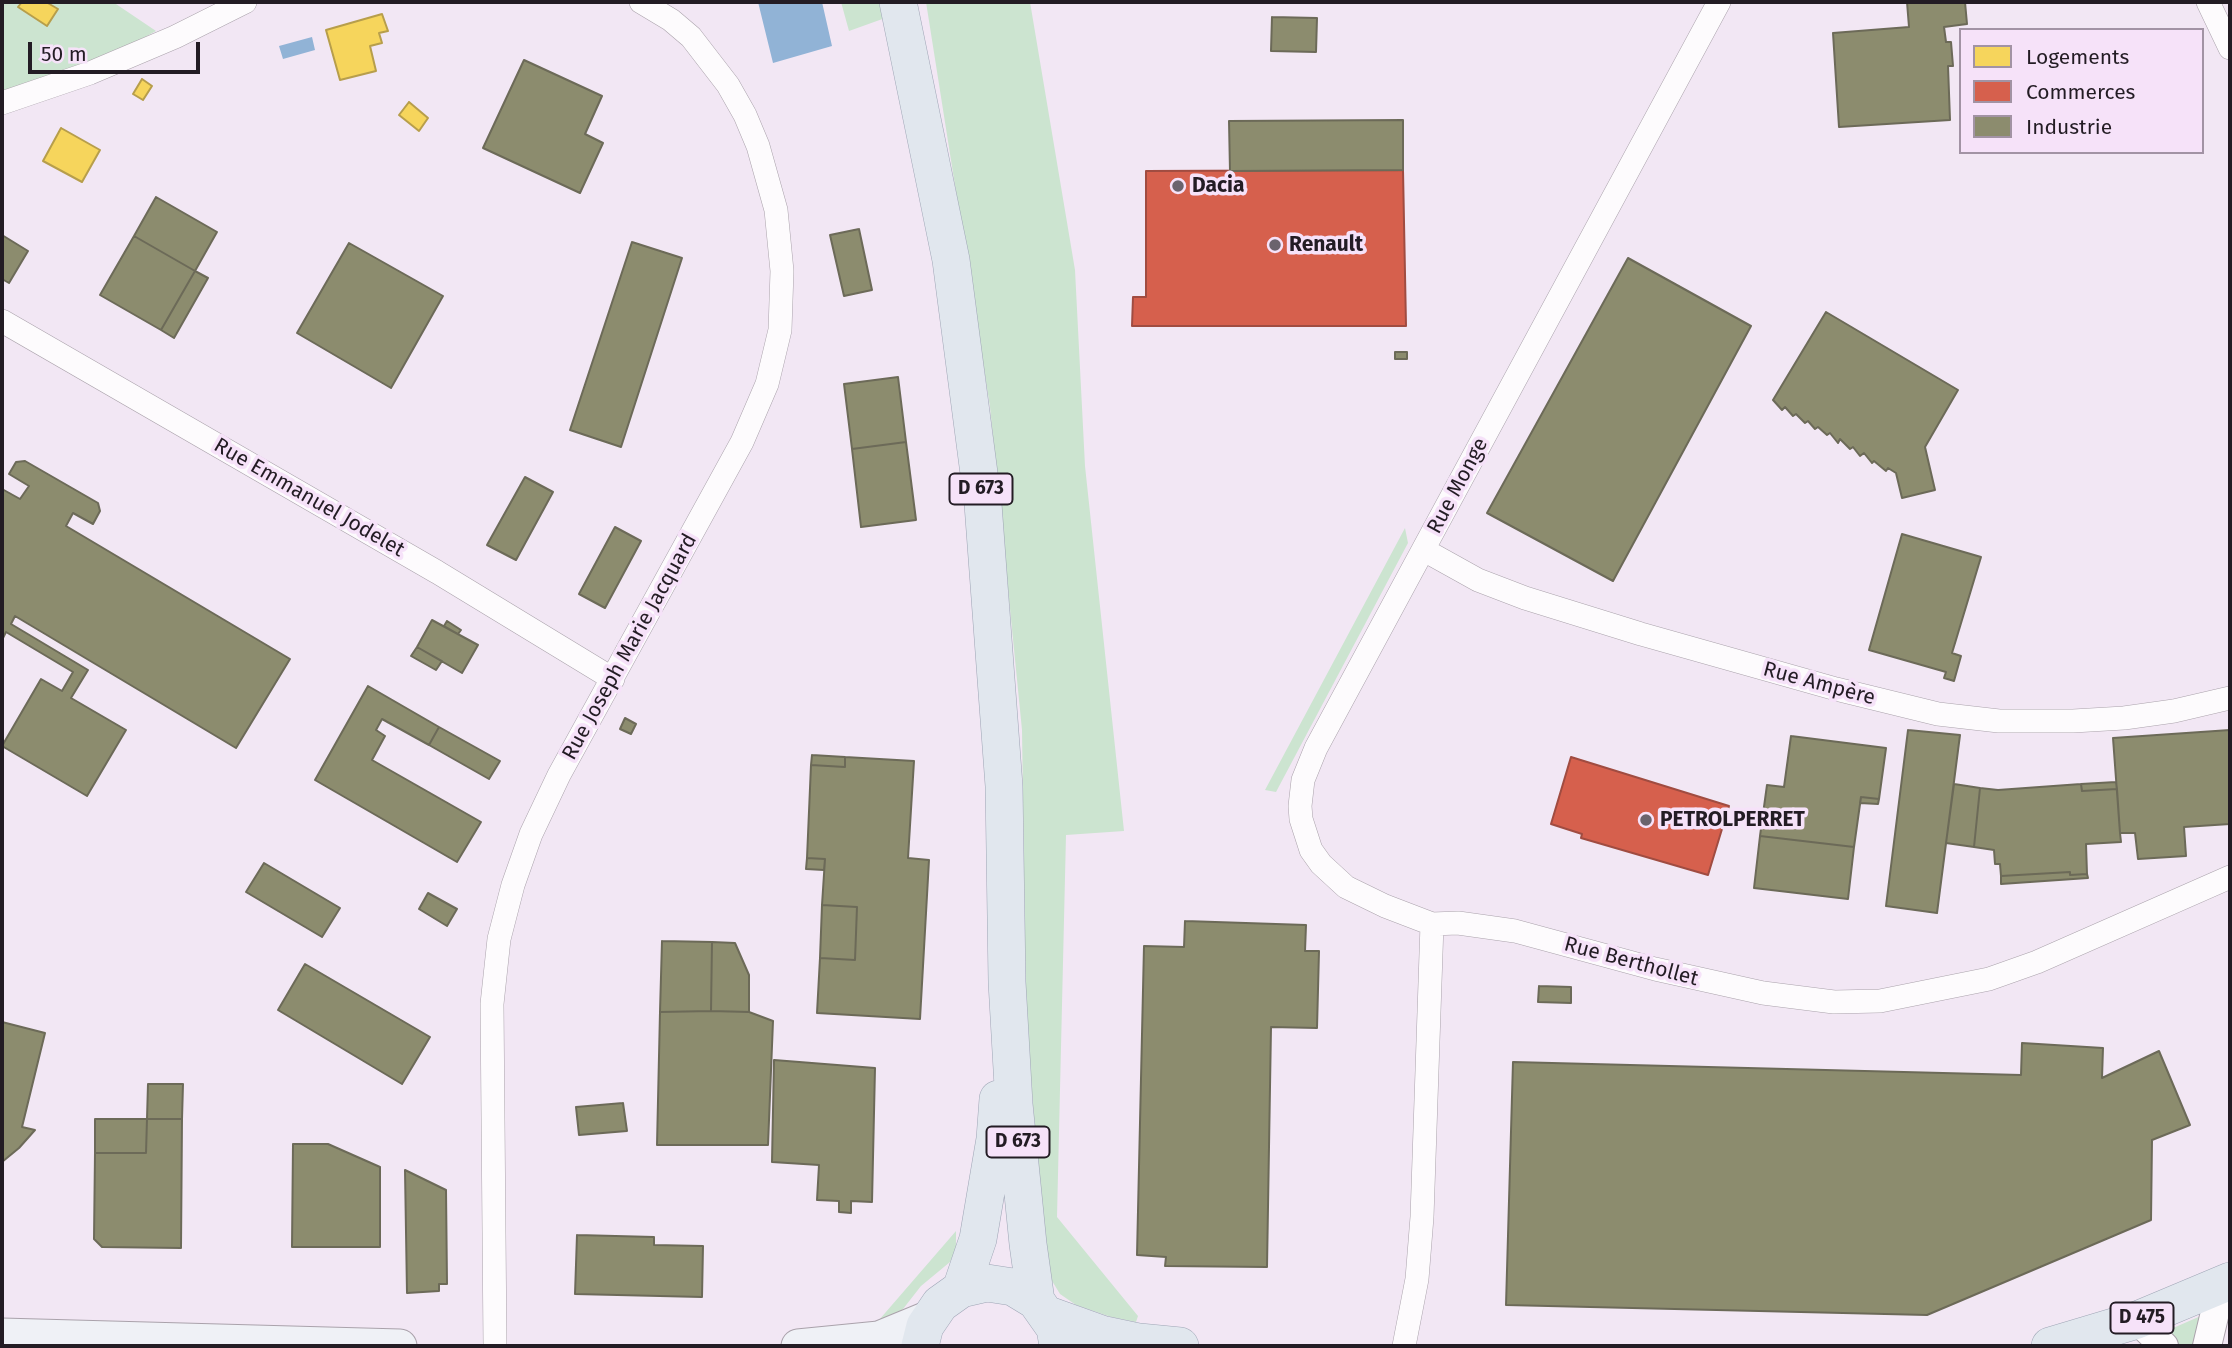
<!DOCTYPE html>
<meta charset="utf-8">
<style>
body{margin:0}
#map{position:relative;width:2232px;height:1348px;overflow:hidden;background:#f2e7f4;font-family:"Fira Sans",sans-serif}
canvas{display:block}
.frame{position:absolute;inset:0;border:4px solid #231c24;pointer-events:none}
.legend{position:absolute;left:1959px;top:28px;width:245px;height:126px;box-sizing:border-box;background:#f6e2f9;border:2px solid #a293a4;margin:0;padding:9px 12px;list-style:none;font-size:21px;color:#231c24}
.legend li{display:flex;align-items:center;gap:14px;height:35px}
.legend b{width:35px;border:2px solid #a293a4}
.scale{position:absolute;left:28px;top:42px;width:172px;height:32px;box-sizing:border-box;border:4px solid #231c24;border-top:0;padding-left:9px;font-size:21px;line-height:24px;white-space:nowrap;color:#231c24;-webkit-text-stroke:5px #f6e2f9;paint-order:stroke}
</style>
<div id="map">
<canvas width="2232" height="1348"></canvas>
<div class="frame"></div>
<ul class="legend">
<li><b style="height:19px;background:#f6d55c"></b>Logements</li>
<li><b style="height:19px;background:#d6604d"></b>Commerces</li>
<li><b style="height:19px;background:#8c8c6e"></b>Industrie</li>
</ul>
<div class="scale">50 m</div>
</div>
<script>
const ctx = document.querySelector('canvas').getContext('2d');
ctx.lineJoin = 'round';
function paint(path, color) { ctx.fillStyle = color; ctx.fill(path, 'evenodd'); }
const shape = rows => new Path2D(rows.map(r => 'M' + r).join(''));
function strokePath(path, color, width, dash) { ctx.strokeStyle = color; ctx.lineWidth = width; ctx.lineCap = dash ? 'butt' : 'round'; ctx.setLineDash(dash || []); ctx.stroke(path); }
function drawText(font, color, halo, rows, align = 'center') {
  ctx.font = font + ' "Fira Sans",sans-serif'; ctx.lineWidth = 7; ctx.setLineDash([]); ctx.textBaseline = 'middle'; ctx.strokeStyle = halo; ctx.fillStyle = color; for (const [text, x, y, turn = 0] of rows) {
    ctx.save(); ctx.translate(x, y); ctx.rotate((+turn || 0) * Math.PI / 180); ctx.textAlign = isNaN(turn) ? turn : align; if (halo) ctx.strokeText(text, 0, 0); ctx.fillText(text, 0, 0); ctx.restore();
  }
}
paint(shape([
 [2,2,113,2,156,31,100,62,2,94],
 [841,2,884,2,888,17,849,31],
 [926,2,1030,2,1075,270,1085,466,1124,831,1066,835,1057,1217,1138,1316,1136,1322,1111,1317,1076,1305,1060,1294,1046,1271,1026,1016,1022,730,990,407],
 [1405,528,1408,543,1276,792,1265,790],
 [956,1231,956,1249,950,1262,921,1286,903,1309,895,1315,879,1320],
 [2203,1315,2200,1346,2176,1346,2164,1332]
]), '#cce4d0');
paint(shape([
 [758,2,822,2,832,46,773,63],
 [312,37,315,50,283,59,279,46]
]), '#91b3d6');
const homes = shape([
 [22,2,46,2,58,9,47,26,18,7,22,2],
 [382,14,388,31,379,33,382,43,370,46,376,71,340,80,326,30,382,14],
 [142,79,152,86,143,100,133,94,142,79],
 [409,102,428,118,419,131,399,115,409,102],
 [61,128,100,150,82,182,43,161,61,128]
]);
paint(homes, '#f6d55c');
strokePath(homes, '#b79e4b', 2);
const shops = shape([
 [1403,170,1406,326,1132,326,1133,297,1146,297,1146,171,1403,170],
 [1571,757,1729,806,1708,875,1581,838,1582,834,1551,824,1571,757]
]);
paint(shops, '#d6604d');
strokePath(shops, '#a04c41', 2);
const industry = shape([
 [1907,2,1965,2,1967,24,1944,27,1946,42,1951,42,1953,66,1948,66,1950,120,1839,127,1833,33,1909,27,1907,2],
 [1272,17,1317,18,1316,52,1271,51,1272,17],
 [524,60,602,96,585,134,603,143,580,193,483,148,524,60],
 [1403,120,1403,170,1230,171,1229,121,1403,120],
 [156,197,217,232,195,271,134,236,156,197],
 [859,229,872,290,844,296,830,235,859,229],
 [2,235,28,251,9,283,2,279,2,235],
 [134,236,195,271,161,330,100,295,134,236],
 [632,242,682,258,621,447,570,430,632,242],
 [349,243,443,296,391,388,297,333,349,243],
 [1628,258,1751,326,1613,581,1487,513,1628,258],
 [195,271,208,278,174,338,161,330,195,271],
 [1826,312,1958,390,1925,447,1935,490,1902,498,1896,473,1888,468,1886,471,1874,461,1872,463,1864,453,1860,456,1853,447,1850,449,1840,439,1838,443,1830,433,1827,435,1818,427,1815,429,1808,421,1805,423,1796,414,1793,416,1785,407,1782,410,1773,400,1826,312],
 [1395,352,1407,352,1407,359,1395,359,1395,352],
 [898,377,906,442,852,449,844,384,898,377],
 [906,442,916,520,861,527,852,449,906,442],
 [25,461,98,503,100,511,93,524,73,513,66,526,290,659,236,748,15,616,11,624,88,670,71,698,126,730,87,796,2,746,41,679,62,691,73,672,6,632,2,640,2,489,20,499,29,486,9,474,16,462,25,461],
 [525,477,553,492,516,560,487,545,525,477],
 [615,527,641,541,605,608,579,594,615,527],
 [1902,534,1981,557,1952,653,1961,656,1954,681,1944,678,1946,672,1869,650,1902,534],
 [432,620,478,645,462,673,417,647,432,620],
 [447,621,461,630,458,634,444,626,447,621],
 [417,647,442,661,436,670,411,656,417,647],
 [368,686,439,727,429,745,382,719,376,730,385,736,372,760,481,822,457,862,315,780,368,686],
 [625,718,636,724,631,734,620,729,625,718],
 [439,727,500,761,489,779,429,745,439,727],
 [1908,730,1960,735,1937,913,1886,906,1908,730],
 [2230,730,2230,824,2184,827,2186,856,2138,859,2135,833,2120,833,2113,738,2230,730],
 [1791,736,1886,748,1879,799,1861,797,1854,847,1760,836,1767,785,1784,787,1791,736],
 [812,755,845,757,845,767,811,765,812,755],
 [845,757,914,761,908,858,929,860,920,1019,817,1013,820,958,855,960,857,907,822,905,825,859,807,858,811,765,845,767,845,757],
 [2116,782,2117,789,2082,791,2081,784,2116,782],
 [1954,784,1980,788,1974,847,1946,843,1954,784],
 [2081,784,2082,791,2117,789,2120,833,2121,842,2086,844,2087,874,2070,875,2070,872,2001,876,2000,864,1995,864,1994,850,1974,847,1980,788,1998,790,2081,784],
 [1861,797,1879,799,1878,804,1860,803,1861,797],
 [1760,836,1854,847,1848,899,1754,888,1760,836],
 [807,858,825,859,824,870,806,869,807,858],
 [264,863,340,908,322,937,246,892,264,863],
 [2070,872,2070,875,2087,874,2088,878,2001,884,2001,876,2070,872],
 [428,893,457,909,447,926,419,909,428,893],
 [822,905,857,907,855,960,820,958,822,905],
 [1185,921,1306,925,1305,951,1319,951,1317,1028,1271,1027,1267,1267,1165,1266,1166,1257,1137,1255,1144,946,1184,947,1185,921],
 [662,941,712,942,711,1011,660,1012,662,941],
 [712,942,735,943,749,975,749,1012,711,1011,712,942],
 [305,964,430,1037,402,1084,278,1010,305,964],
 [1539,986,1571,987,1571,1003,1538,1002,1539,986],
 [711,1011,749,1012,773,1021,768,1145,657,1145,660,1012,711,1011],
 [2,1022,45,1033,22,1127,35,1130,19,1148,2,1162,2,1022],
 [2022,1043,2103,1048,2102,1078,2159,1051,2190,1125,2152,1140,2151,1220,1927,1315,1506,1305,1513,1062,2021,1075,2022,1043],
 [774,1060,875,1068,872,1202,851,1201,851,1213,839,1212,839,1201,817,1200,819,1165,772,1162,774,1060],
 [148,1084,183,1084,182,1119,147,1119,148,1084],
 [623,1103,627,1131,579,1135,576,1107,623,1103],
 [95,1119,147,1119,146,1153,95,1153,95,1119],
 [147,1119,182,1119,181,1248,102,1247,94,1239,95,1153,146,1153,147,1119],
 [293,1144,328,1144,380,1167,380,1247,292,1247,293,1144],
 [405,1170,446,1190,447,1284,439,1284,439,1291,407,1293,405,1170],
 [577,1235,654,1237,654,1245,703,1246,702,1297,575,1294,577,1235]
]);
paint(industry, '#8c8c6e');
strokePath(industry, '#6c6a58', 2);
const minor = shape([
 [2208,2,2230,48],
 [2,103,90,73,175,37,245,2],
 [2,321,437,572,613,679],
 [1424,550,1478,580,1525,598,1641,634,1836,689,1938,714,1999,721,2073,721,2124,718,2174,711,2230,698],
 [1432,924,1385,906,1346,887,1321,864,1311,850,1301,819,1300,806,1303,780,1316,748,1719,2],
 [495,1346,492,1004,499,939,513,885,531,834,559,775,742,442,767,384,780,330,782,271,776,210,758,146,745,115,728,85,691,37,671,20,641,2],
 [1404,1346,1417,1279,1422,1217,1432,924,1458,923,1515,931,1655,969,1763,993,1834,1002,1880,1001,1989,979,2037,962,2230,877]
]);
const tertiary = shape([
 [2137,1320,2164,1346],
 [2207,1346,2217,1304,2230,1281]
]);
const secondary = shape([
 [2,1335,400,1346],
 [798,1346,879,1338,930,1317]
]);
const primary = shape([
 [898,2,951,260,983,504,1004,786,1007,982,1014,1104,1028,1244,1036,1301],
 [961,1289,978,1239,995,1139,998,1099],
 [1048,1315,1101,1334,1139,1342,1180,1346],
 [920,1346,925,1326,940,1304,961,1289,987,1283,1013,1287,1036,1301,1055,1328,1058,1346],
 [2050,1346,2137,1320,2230,1281]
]);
strokePath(minor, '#aaa2ab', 24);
strokePath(tertiary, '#aaa2ab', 30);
strokePath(secondary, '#aaa2ab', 35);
strokePath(primary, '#9ea5b5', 38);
strokePath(minor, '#fdfbfd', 23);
strokePath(tertiary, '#fdfbfd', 28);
strokePath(secondary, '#eff1f6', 33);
strokePath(primary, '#e1e7ee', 37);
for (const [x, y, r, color] of [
 [1178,186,7,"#6b636d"],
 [1275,245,7,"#6b636d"],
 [1646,820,7,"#6b636d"]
]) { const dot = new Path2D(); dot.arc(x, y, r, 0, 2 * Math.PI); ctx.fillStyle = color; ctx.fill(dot); strokePath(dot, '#f6e2f9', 2.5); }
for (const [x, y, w] of [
 [981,489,63],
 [1018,1142,63],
 [2142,1318,63]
]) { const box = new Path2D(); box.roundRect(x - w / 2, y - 15.5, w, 31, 5); ctx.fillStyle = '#f6e2f9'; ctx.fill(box); strokePath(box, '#231c24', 2); }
drawText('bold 19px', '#231c24', null, [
 ["D 673",981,489],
 ["D 673",1018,1142],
 ["D 475",2142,1318]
]);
drawText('bold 21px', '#231c24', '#f6e2f9', [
 ["Dacia",1192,186],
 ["Renault",1289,245],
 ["PETROLPERRET",1660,820]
], 'left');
drawText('21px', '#231c24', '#f6e2f9', [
 ["Rue Monge",1458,486,-62],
 ["Rue Emmanuel Jodelet",309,498,30],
 ["Rue Joseph Marie Jacquard",630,647,-61],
 ["Rue Ampère",1819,684,15],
 ["Rue Berthollet",1631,962,15]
]);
</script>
